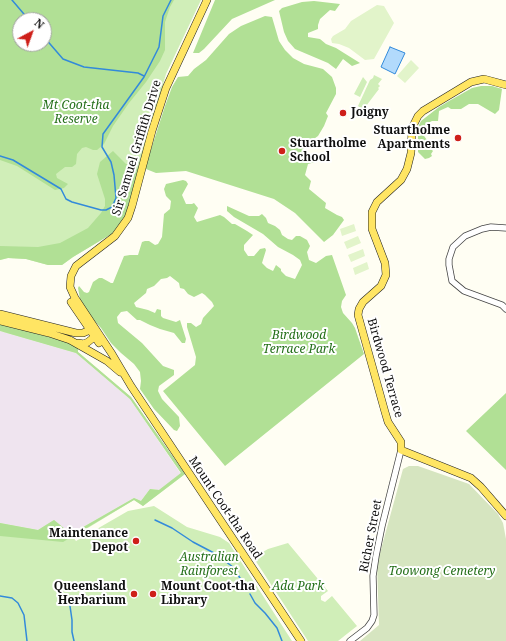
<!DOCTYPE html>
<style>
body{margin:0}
#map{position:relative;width:506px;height:641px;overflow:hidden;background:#fffef3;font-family:"Noto Serif",serif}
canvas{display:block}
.north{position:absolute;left:12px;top:12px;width:40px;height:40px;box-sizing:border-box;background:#fff;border:1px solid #9f9f9f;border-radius:50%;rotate:41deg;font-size:11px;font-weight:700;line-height:16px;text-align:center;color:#101010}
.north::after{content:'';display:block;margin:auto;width:14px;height:18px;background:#ce1f19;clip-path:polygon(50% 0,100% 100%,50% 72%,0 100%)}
</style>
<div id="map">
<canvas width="506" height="641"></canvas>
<div class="north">N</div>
</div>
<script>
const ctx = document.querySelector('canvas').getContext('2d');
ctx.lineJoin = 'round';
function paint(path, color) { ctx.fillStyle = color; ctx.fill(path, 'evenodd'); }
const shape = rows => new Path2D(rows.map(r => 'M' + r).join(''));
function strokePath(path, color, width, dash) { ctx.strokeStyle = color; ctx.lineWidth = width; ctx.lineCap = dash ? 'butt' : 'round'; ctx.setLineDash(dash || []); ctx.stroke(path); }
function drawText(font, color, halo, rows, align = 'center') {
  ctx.font = font + ' "Noto Serif",serif'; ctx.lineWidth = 4; ctx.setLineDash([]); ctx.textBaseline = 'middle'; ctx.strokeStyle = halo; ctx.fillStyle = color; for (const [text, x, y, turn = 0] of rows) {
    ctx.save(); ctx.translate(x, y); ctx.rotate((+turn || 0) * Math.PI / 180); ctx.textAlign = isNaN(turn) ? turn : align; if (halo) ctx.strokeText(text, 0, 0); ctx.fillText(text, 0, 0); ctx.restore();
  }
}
paint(shape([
 [0,331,76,353,130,399,181,474,159,491,154,489,150,489,141,501,134,498,71,534,54,521,38,530,0,523]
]), '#efe4ef');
paint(shape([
 [0,0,201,0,166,74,139,168,131,203,113,233,73,257,62,265,48,265,26,259,8,258,0,260],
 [20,20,44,20,44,44,20,44],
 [374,75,382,79,378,84,380,86,378,88,379,89,363,110,358,106,370,80,373,78],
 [363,77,367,82,360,97,354,94],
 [0,331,78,347,78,352,131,397,185,474,143,506,134,500,73,537,76,541,128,511,154,506,187,527,220,537,229,543,292,641,0,641,0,523,38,530,54,520,71,534,134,498,141,501,150,489,159,490,181,473,130,399,76,353],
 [288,543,328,591,321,596,321,600,325,602,332,596,357,626,338,641,308,641,255,560,256,556,268,549]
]), '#d0eeb8');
paint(shape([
 [0,0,174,0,170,7,165,22,165,50,160,61,146,82,129,103,113,126,104,144,97,150,93,150,86,147,82,148,77,154,76,164,72,167,65,167,56,174,57,178,68,184,64,188,55,190,17,166,0,160],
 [20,20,44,20,44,44,20,44],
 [215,0,275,0,232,19,204,49,199,53,193,53],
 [314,1,340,4,335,11,330,10,320,19,318,25,318,29,308,33,308,37,320,39,326,44,336,48,360,63,352,66,343,59,336,69,328,63,295,49,288,41,284,32,279,11,282,8,302,2],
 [265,16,272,17,279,41,285,50,293,58,304,64,323,69,332,77,336,88,336,94,326,113,328,116,324,126,318,136,311,141,306,151,319,161,308,164,305,175,311,181,309,189,326,203,325,208,337,215,342,217,344,220,333,235,324,242,295,213,274,199,186,171,156,173,146,169,146,165,165,106,172,87,178,77,188,76,194,69,206,60,229,34,241,26],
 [481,86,492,86,502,89,499,110,495,114,478,104,469,104,461,109,451,109,448,107,439,111,438,121,432,121,426,124,424,136,427,140,429,147,433,151,431,154,432,156,429,158,425,159,418,152,418,127,421,121,439,107,449,101,472,88],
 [113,151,126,164,139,168,131,203,124,218,113,233,73,257,62,265,48,265,26,259,8,258,0,260,0,246,38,247,60,243,88,228,101,213,105,206,105,199,97,174,100,162],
 [183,180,186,181,188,184,182,195,186,204,192,204,194,203,198,208,194,217,197,222,220,215,224,217,232,224,235,224,247,231,253,235,244,245,244,250,248,256,254,256,260,249,265,248,266,250,262,263,267,268,273,271,276,265,281,269,281,271,286,276,295,279,302,265,300,260,293,255,278,247,263,234,234,217,227,211,227,206,249,216,259,216,262,214,266,218,268,223,275,226,280,230,282,235,288,239,292,240,296,236,300,236,307,240,310,246,307,252,309,260,316,263,326,256,332,255,346,295,342,301,341,307,343,313,352,323,355,328,364,354,225,466,163,391,195,365,196,357,187,327,187,323,191,323,196,327,201,324,203,318,214,306,212,302,205,295,202,293,194,297,188,294,184,289,180,288,179,283,170,276,167,278,161,279,154,286,147,289,146,293,134,303,136,307,148,310,155,313,157,309,161,310,161,316,163,318,176,322,180,320,186,339,185,343,182,343,174,333,160,329,150,325,140,320,137,320,127,311,121,312,117,317,118,323,142,343,163,366,174,370,174,375,159,386,158,391,162,399,179,417,180,426,177,431,174,430,154,409,140,389,141,381,140,372,134,364,121,353,111,343,101,328,89,315,80,299,78,288,79,286,84,292,87,293,89,292,93,282,99,278,102,278,111,283,113,283,124,256,130,255,138,255,142,242,145,241,149,241,155,245,158,244,162,237,164,214,170,209,171,201,166,196,164,189,166,184],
 [0,324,65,341,78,347,78,352,131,397,185,474,143,506,134,500,63,542,0,536,0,523,38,530,54,520,71,534,134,498,141,501,150,489,159,490,181,473,130,399,76,353,0,331],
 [506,393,506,470,466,431]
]), '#b1e095');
paint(shape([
 [409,466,418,466,469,484,498,514,503,523,506,539,506,641,360,641,379,625,377,564,403,469]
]), '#d6e5c0');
paint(shape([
 [377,5,384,6,394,23,374,59,365,60,349,48,339,44,332,43,331,39,333,36,345,29,351,21],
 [411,60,419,68,405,83,397,76],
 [354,224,356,231,342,236,340,229],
 [358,236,361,243,347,249,344,242],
 [363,249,365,256,351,262,348,255],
 [367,262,369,269,355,275,353,268]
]), '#e2f4ca');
const water = shape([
 [390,47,405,53,395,74,381,67,390,47]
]);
paint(water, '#b2dafc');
strokePath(water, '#328ada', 1);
strokePath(shape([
 [12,0,29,20],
 [44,37,63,59,84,67,138,73,144,76],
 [0,156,13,160,61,189,66,199,72,202,101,210,106,210,112,207,116,198,114,175,111,162,102,147,103,134,144,77,159,47,163,16,171,0],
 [155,520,172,528,193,542,214,553,233,567,245,586],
 [250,594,255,603,265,613,277,628,282,641],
 [0,596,12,598,18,603,24,615,27,641],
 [69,599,72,620,72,632,74,641]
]), '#328ada', 1.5);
const minor = shape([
 [506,228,491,227,482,229,465,236,453,247,449,259,449,265,452,281,464,291,502,305,506,309],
 [350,641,367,628,372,621,374,615,373,576,376,556,382,526,401,450]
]);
const major = shape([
 [207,0,166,88,152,131,132,206,128,218,115,236,76,266,71,276,70,287,75,298,112,354,131,386,301,641],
 [506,85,484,79,471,82,423,111,418,116,412,128,411,153,407,169,401,180,377,202,372,212,372,229,385,263,386,275,381,286,363,302,359,309,358,315,385,412,388,422,401,442,401,450,471,478,481,487,506,516],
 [71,302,99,343],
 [0,314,76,333,83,333,94,328],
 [0,321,49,333,70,340,107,361,120,372],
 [78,343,84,344,88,342,93,338,95,332]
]);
strokePath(minor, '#434343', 7);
strokePath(major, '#212121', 8);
strokePath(minor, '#fff', 5.5);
strokePath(major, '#ffe563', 7);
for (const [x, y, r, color] of [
 [343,113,4,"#ce1f19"],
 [458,138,4,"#ce1f19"],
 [282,151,4,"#ce1f19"],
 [136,541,4,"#ce1f19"],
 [134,594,4,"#ce1f19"],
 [153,594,4,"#ce1f19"]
]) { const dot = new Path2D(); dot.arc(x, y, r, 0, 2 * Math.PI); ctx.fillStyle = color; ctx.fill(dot); strokePath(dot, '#fff', 1.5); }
drawText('italic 12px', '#246f19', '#fff', [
 ["Mt Coot-tha",76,106],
 ["Reserve",76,120],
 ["Birdwood",299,336],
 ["Terrace Park",299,350],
 ["Australian",209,558],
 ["Rainforest",209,572],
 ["Toowong Cemetery",442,572],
 ["Ada Park",298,587]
]);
drawText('bold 12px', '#101010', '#fff', [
 ["Joigny",351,113],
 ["Stuartholme",450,131,"right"],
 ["Apartments",450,145,"right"],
 ["Stuartholme",290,144],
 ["School",290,158],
 ["Maintenance",128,534,"right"],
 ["Depot",128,548,"right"],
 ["Queensland",126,587,"right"],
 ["Herbarium",126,601,"right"],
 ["Mount Coot-tha",161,587],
 ["Library",161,601]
], 'left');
drawText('12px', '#101010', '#fff', [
 ["Sir Samuel Griffith Drive",137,148,-73],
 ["Birdwood Terrace",385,368,74],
 ["Mount Coot-tha Road",225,508,56],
 ["Richer Street",371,536,-79]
]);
</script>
